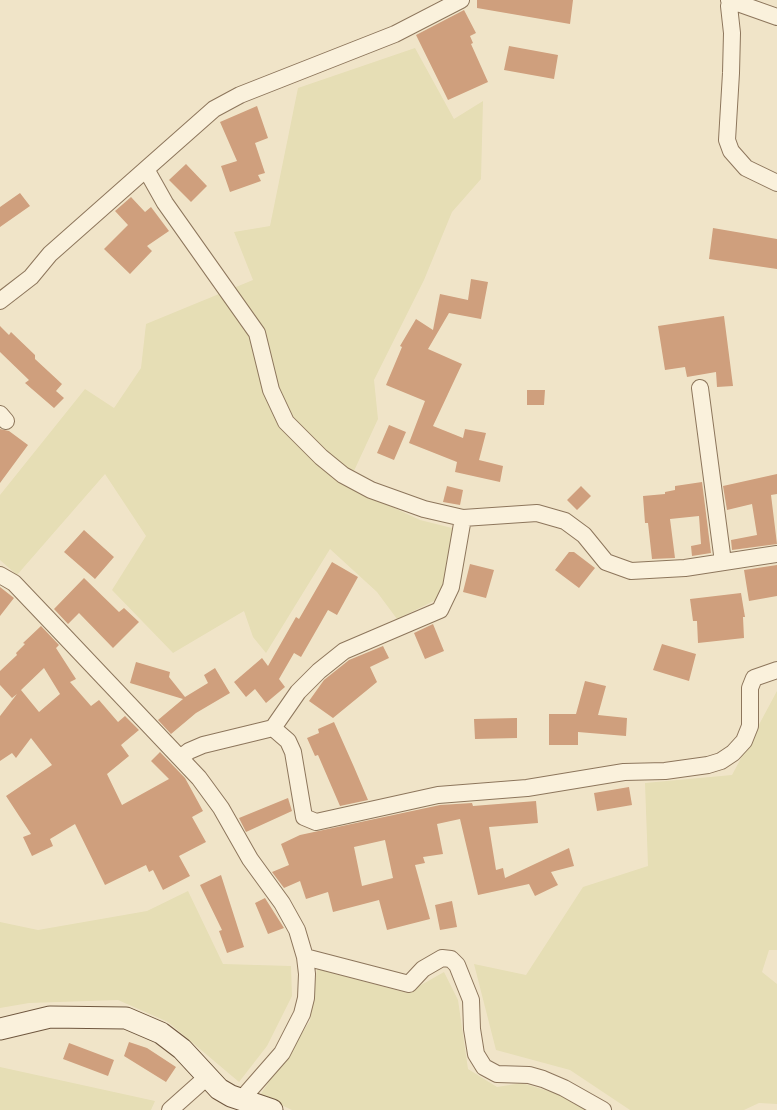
<!DOCTYPE html>
<style>
body{margin:0}
canvas{display:block;background:#f0e4c8}
</style>
<canvas width="777" height="1110"></canvas>
<script>
const ctx = document.querySelector('canvas').getContext('2d');
ctx.lineJoin = 'round';
function paint(path, color) { ctx.fillStyle = color; ctx.fill(path, 'evenodd'); }
const shape = rows => new Path2D(rows.map(r => 'M' + r).join(''));
function strokePath(path, color, width, dash) { ctx.strokeStyle = color; ctx.lineWidth = width; ctx.lineCap = dash ? 'butt' : 'round'; ctx.setLineDash(dash || []); ctx.stroke(path); }
paint(shape([
 [415,48,454,119,483,101,481,179,452,212,424,280,374,380,378,419,347,486,420,520,456,529,449,573,436,600,397,619,377,592,330,549,266,653,253,637,244,611,173,653,112,590,146,536,105,474,17,575,0,560,0,495,85,389,114,408,141,368,146,324,253,280,234,232,270,226,298,88],
 [777,691,777,950,769,950,762,972,777,984,777,1104,759,1103,744,1110,630,1110,570,1070,496,1050,474,964,526,975,583,887,648,866,645,783,732,775],
 [188,891,223,964,291,966,292,996,267,1046,239,1082,168,1022,118,1000,29,1003,0,1008,0,922,38,930,147,911],
 [317,969,407,993,444,972,458,1000,468,1069,497,1087,522,1083,558,1094,590,1110,292,1110,260,1095,310,1021],
 [0,1067,155,1101,151,1110,0,1110]
]), '#e6deb5');
paint(shape([
 [477,0,573,0,570,24,477,8],
 [464,10,476,33,470,36,473,43,471,44,488,82,448,100,416,35],
 [509,46,558,55,554,79,504,70],
 [257,106,268,138,255,143,265,173,258,175,261,181,230,192,221,166,237,161,220,122],
 [186,164,207,186,191,202,169,180],
 [20,193,30,206,0,227,0,207],
 [131,197,145,212,151,207,169,231,147,246,152,251,130,274,104,249,128,225,115,211],
 [713,228,777,239,777,269,709,259],
 [471,279,488,282,481,319,449,313,428,349,462,364,433,426,463,438,465,429,486,433,479,460,503,466,500,482,455,472,457,462,409,443,425,401,386,385,402,347,400,346,416,319,433,330,440,294,468,300],
 [724,316,733,386,717,387,716,372,687,377,685,367,665,370,658,326],
 [0,326,9,335,11,332,35,355,35,359,62,384,56,391,64,398,54,408,25,383,29,380,0,352],
 [527,390,545,390,544,405,527,405],
 [389,425,406,432,394,460,377,453],
 [0,429,9,431,28,445,0,483],
 [777,474,777,494,771,495,777,544,732,550,731,540,757,535,752,504,727,510,723,486],
 [702,482,711,553,692,556,691,546,701,544,699,516,670,519,675,558,652,559,648,523,645,523,643,496,665,494,665,492,675,490,675,486],
 [447,486,463,490,460,505,443,502],
 [581,486,591,496,577,510,567,500],
 [84,530,114,557,95,579,64,552],
 [569,552,574,552,595,568,579,588,555,570],
 [332,562,358,577,337,615,328,610,301,657,294,653,279,679,285,687,266,703,255,689,246,697,234,682,262,658,268,666,296,617,299,619],
 [470,564,494,570,486,598,463,592],
 [777,565,777,596,749,601,744,570],
 [84,578,119,612,124,608,139,622,113,648,79,613,68,624,54,609],
 [0,587,14,598,0,616],
 [741,593,745,617,743,617,744,638,698,643,697,621,693,621,690,599],
 [433,624,444,651,425,659,414,633],
 [41,626,59,645,56,648,76,679,70,682,91,706,99,700,118,722,125,716,139,730,121,745,129,756,107,774,122,805,169,779,151,761,160,752,185,778,203,811,192,817,206,842,179,856,190,876,163,890,153,870,149,872,146,865,105,885,75,824,50,839,53,846,32,856,23,837,31,834,6,796,52,765,31,738,16,758,12,753,0,761,0,716,17,694,12,698,0,685,0,671,17,655,16,653,25,644,23,643],
 [44,668,60,694,39,712,21,690],
 [662,644,696,654,689,681,653,670],
 [383,646,389,658,370,667,377,682,333,718,309,701,324,680,349,660],
 [136,662,170,672,169,677,185,697,208,683,204,675,215,668,230,693,196,713,171,734,158,720,183,699,130,683],
 [585,681,606,686,598,715,627,718,626,736,578,732,578,745,549,745,549,714,576,714],
 [517,718,517,738,475,739,474,719],
 [334,722,354,767,368,800,340,806,318,755,315,756,307,738,319,733,318,729],
 [629,787,632,805,597,811,594,793],
 [288,798,292,811,246,832,239,818],
 [536,801,538,823,489,827,496,870,503,868,505,878,569,848,574,866,551,872,558,885,535,896,529,884,478,895,460,819,437,824,443,854,423,857,425,863,415,865,430,919,387,930,379,900,333,912,328,892,306,899,300,881,284,888,272,872,289,865,281,844,300,835,440,805,472,803,473,806],
 [385,840,393,878,362,886,354,847],
 [221,875,244,947,227,953,219,931,222,930,200,885],
 [265,898,284,928,268,934,255,903],
 [452,901,457,927,440,930,435,905],
 [129,1042,147,1048,176,1067,166,1082,124,1056],
 [69,1043,114,1060,108,1076,63,1059]
]), '#cf9f7d');
const street = shape([
 [729,0,777,17],
 [731,1,729,6,732,33,731,73,727,140,731,151,746,168,777,183],
 [147,171,165,203,257,333,271,390,286,422,321,457,343,475,371,490,424,509,463,518,537,513,565,521,584,535,606,562,631,571,685,568,777,554],
 [0,301,31,277,50,254,214,109,240,95,395,34,461,0],
 [700,388,723,562],
 [0,414,6,421],
 [0,575,14,583,54,625,199,778,221,808,250,859,282,903,297,930,305,957,307,974,306,998,302,1014,282,1053,247,1093,244,1100],
 [273,728,298,692,319,671,344,651,440,610,451,587,463,518],
 [180,758,189,751,203,745,273,728,288,741,293,752,304,817,316,822,438,795,527,788,624,772,665,771,708,765,721,761,733,753,744,741,750,726,750,688,754,678,777,670],
 [305,957,409,984,423,969,442,958,451,959,457,965,471,1000,472,1029,476,1054,484,1067,497,1074,529,1075,543,1079,564,1088,603,1110],
 [170,1110,207,1077]
]);
const secondary = shape([
 [0,1029,50,1017,126,1018,161,1033,182,1049,219,1089,231,1096,272,1110]
]);
strokePath(street, '#8d765c', 18);
strokePath(secondary, '#6f573f', 23);
strokePath(street, '#faf1dc', 16);
strokePath(secondary, '#faf1dc', 21);
</script>
